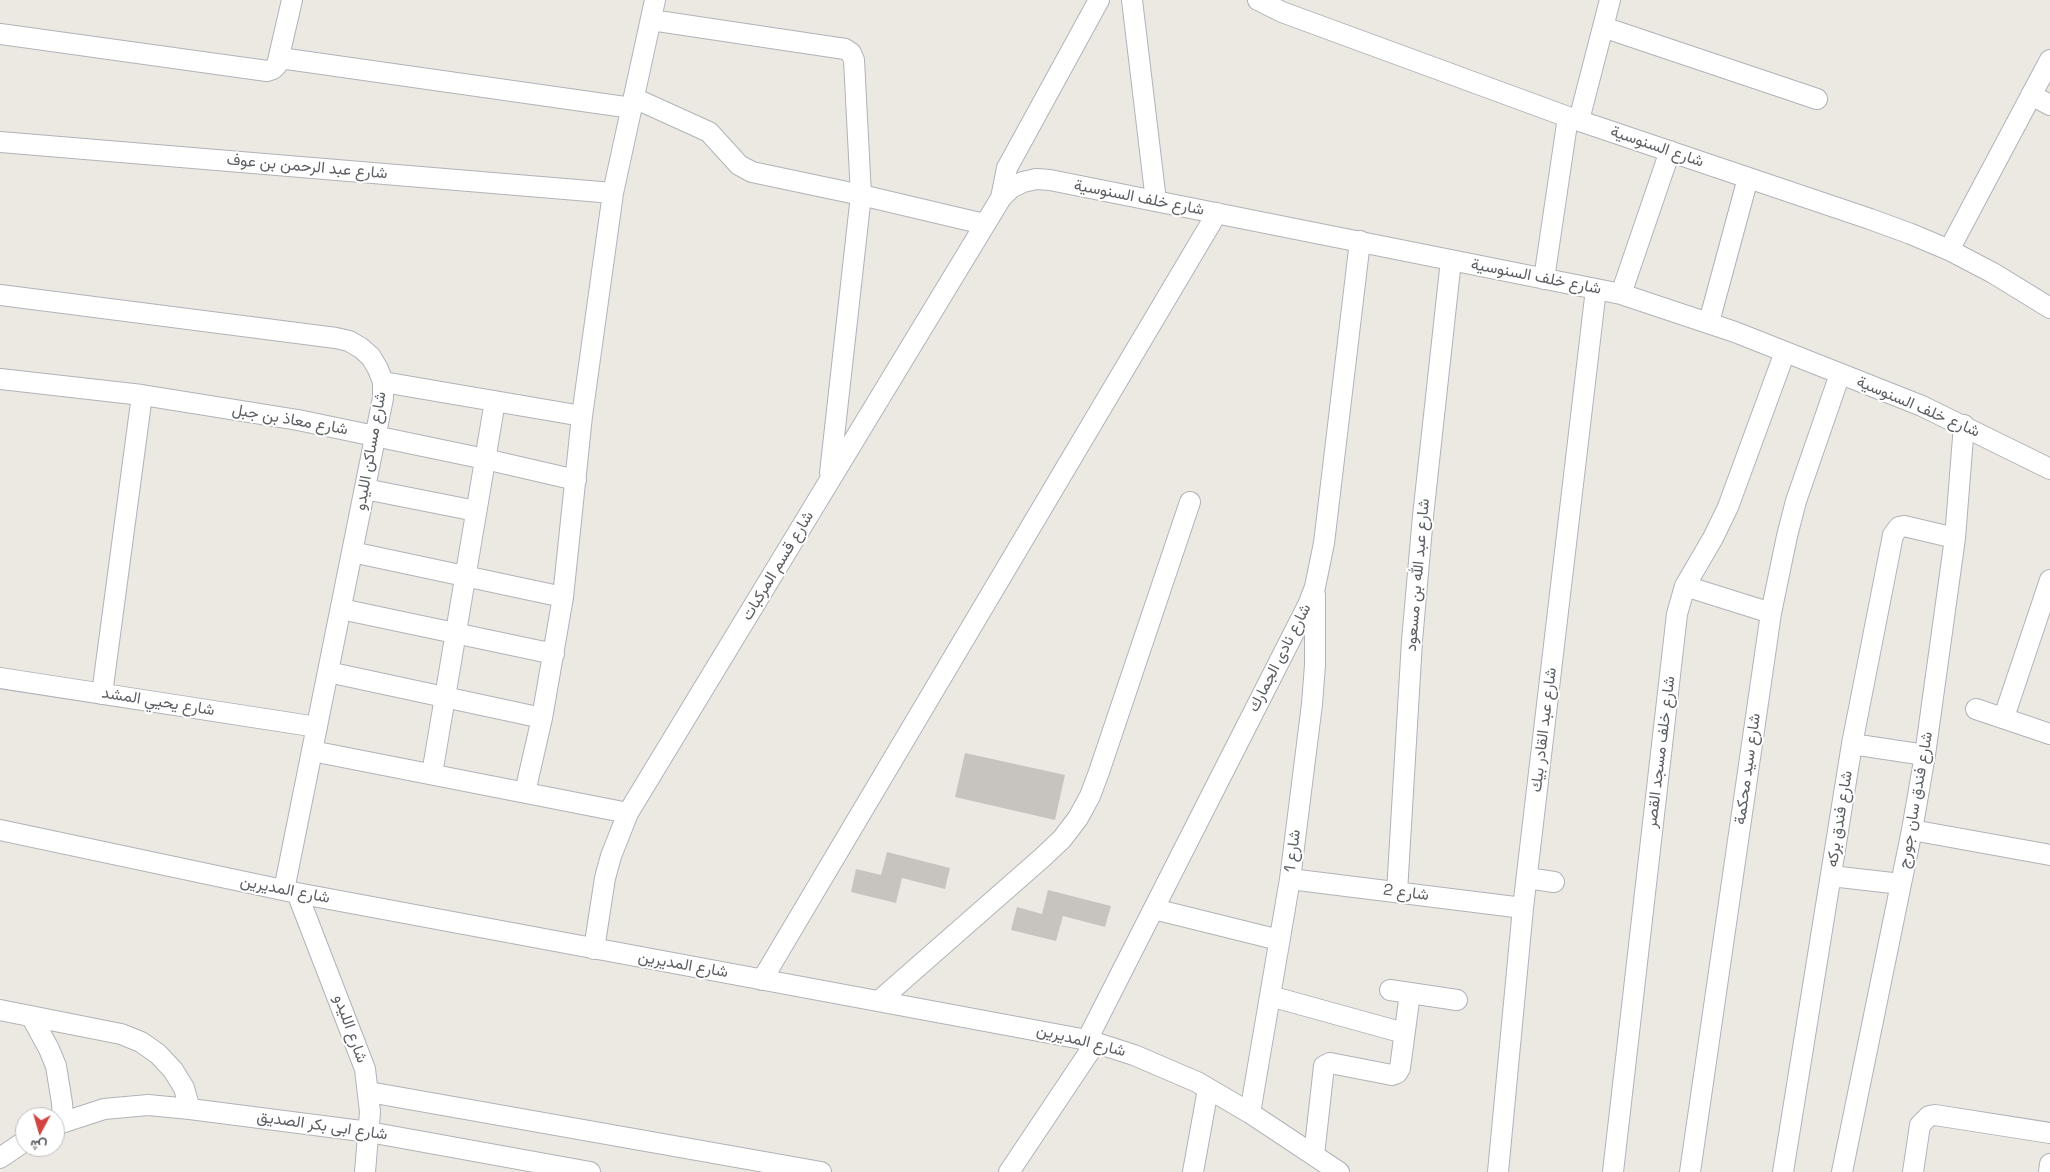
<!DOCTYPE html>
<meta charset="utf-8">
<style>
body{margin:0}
#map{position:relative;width:2050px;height:1172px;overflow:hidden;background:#ece9e3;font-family:"Space Grotesk",Vazirmatn,sans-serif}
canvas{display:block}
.north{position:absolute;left:15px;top:1107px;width:50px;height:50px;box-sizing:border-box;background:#fff;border:1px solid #bdbfc0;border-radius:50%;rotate:186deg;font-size:14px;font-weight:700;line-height:20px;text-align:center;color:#5b5e62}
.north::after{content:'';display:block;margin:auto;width:18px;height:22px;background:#d24442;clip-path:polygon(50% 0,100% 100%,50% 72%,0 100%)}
</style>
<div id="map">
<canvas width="2050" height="1172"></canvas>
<div class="north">ش</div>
</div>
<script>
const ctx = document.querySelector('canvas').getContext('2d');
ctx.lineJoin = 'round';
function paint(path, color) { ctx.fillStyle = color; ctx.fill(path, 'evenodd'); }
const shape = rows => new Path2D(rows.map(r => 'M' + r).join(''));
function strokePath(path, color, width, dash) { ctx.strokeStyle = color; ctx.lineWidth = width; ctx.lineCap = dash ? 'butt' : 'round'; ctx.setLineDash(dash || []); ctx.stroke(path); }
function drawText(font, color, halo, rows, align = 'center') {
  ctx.font = font + ' "Space Grotesk",Vazirmatn,sans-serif'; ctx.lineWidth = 4; ctx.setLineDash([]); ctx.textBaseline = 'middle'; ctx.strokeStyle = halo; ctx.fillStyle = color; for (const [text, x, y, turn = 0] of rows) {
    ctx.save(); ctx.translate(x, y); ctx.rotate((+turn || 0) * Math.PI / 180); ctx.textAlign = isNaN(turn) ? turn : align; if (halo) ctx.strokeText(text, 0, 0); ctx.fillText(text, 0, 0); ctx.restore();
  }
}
paint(shape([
 [965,753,1065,775,1055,820,955,797],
 [887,852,950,868,945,889,902,878,896,903,851,892,856,869,881,875],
 [1048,890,1111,906,1105,927,1063,916,1056,941,1011,930,1017,907,1042,914]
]), '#c7c4c0');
const minor = shape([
 [1132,0,1156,201],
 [1258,0,1282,12,1568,117,1870,219,1911,234,1949,250,1993,273,2050,308],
 [651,20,845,49,851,53,854,60,861,195,830,473],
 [1603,27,1817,99],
 [0,34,267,71,273,69,277,65,292,0],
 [280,58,632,108],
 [2031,95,2050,105],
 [634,98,709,132,739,165,752,172,861,195,984,224],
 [1579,120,1610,0],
 [0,142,613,193],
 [1001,198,1007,168,1099,0],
 [1949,250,2050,60],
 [1544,279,1568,117],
 [1621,294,1670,151],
 [0,295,336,338,349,341,361,348,371,357,378,369,383,382,383,398,284,890],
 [1709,322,1748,178],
 [0,379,142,395,298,420,485,459,576,480],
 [383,382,582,416],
 [365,489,476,511],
 [352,552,563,597],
 [1685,586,1771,613],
 [341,609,554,654],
 [328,672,542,718],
 [0,678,317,727],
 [102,694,142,395],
 [1976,709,2050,734],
 [2004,717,2050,580],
 [1852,744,1925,755],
 [312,751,628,813],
 [432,774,495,401],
 [525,792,542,718,563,597,582,416,613,193,655,0],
 [0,830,297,893,1087,1040,1134,1055,1197,1082,1250,1113,1339,1172],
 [1912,830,2050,855],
 [1831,876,1901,884],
 [1527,878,1554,882],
 [1290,879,1523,908],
 [1397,892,1412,641,1423,516,1451,260],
 [297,893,365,1069,370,1112,365,1172],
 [1154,909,1279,940],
 [594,949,605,878,611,856,628,813,1001,198,1011,188,1023,182,1036,179,1050,180,1621,294,1735,332,1922,406,2050,469],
 [762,980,1217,213],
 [1390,990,1457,1000],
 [1270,996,1404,1033],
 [880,1000,1043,857,1062,839,1078,818,1090,796,1099,772,1190,502],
 [0,1010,121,1034,141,1042,158,1054,173,1070,184,1088,190,1109],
 [31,1016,49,1049,56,1066,62,1103,63,1121],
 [1087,1040,1308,605,1315,587,1324,543,1360,241],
 [369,1092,821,1172],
 [1250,1113,1290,879,1312,704,1315,665,1315,594],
 [55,1125,104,1109,148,1105,190,1109,369,1132,590,1172],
 [1314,1155,1324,1066,1330,1063,1392,1075,1397,1073,1400,1068,1410,993],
 [0,1158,25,1141],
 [1009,1172,1096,1042],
 [1193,1172,1208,1089],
 [1498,1172,1523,908,1596,289],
 [1613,1172,1677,614,1685,586,1713,538,1728,507,1785,352],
 [1690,1172,1771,613,1787,536,1796,501,1840,374],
 [1783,1172,1852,744,1893,535,1899,527,1904,526,1955,538],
 [1842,1172,1912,830,1925,755,1955,538,1964,425],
 [1913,1172,1920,1125,1929,1116,1935,1115,2050,1133],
 [2049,1172,2050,1164]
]);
strokePath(minor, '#b0b3b7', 22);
strokePath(minor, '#fff', 20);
drawText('16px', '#5b5e62', '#fff', [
 ["شارع السنوسية",1657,147,19],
 ["شارع عبد الرحمن بن عوف",307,167,5],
 ["شارع خلف السنوسية",1139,198,11],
 ["شارع خلف السنوسية",1536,277,11],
 ["شارع خلف السنوسية",1918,407,23],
 ["شارع معاذ بن جبل",290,420,10],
 ["شارع مساكن الليدو",371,451,-80],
 ["شارع قسم المركبات",778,566,-59],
 ["شارع عبد الله بن مسعود",1418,575,-85],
 ["شارع نادى الجمارك",1280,658,-63],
 ["شارع يحيي المشد",158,702,9],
 ["شارع عبد القادر بيك",1544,730,-83],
 ["شارع خلف مسجد القصر",1661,752,-83],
 ["شارع سيد محكمة",1748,769,-82],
 ["شارع فندق سان جورج",1916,800,-80],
 ["شارع فندق بركه",1840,819,-81],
 ["شارع 1",1293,851,-83],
 ["شارع المديرين",285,890,11],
 ["شارع 2",1406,893,7],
 ["شارع المديرين",683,965,10],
 ["شارع الليدو",350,1029,70],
 ["شارع المديرين",1081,1041,14],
 ["شارع ابى بكر الصديق",322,1126,8]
]);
</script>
